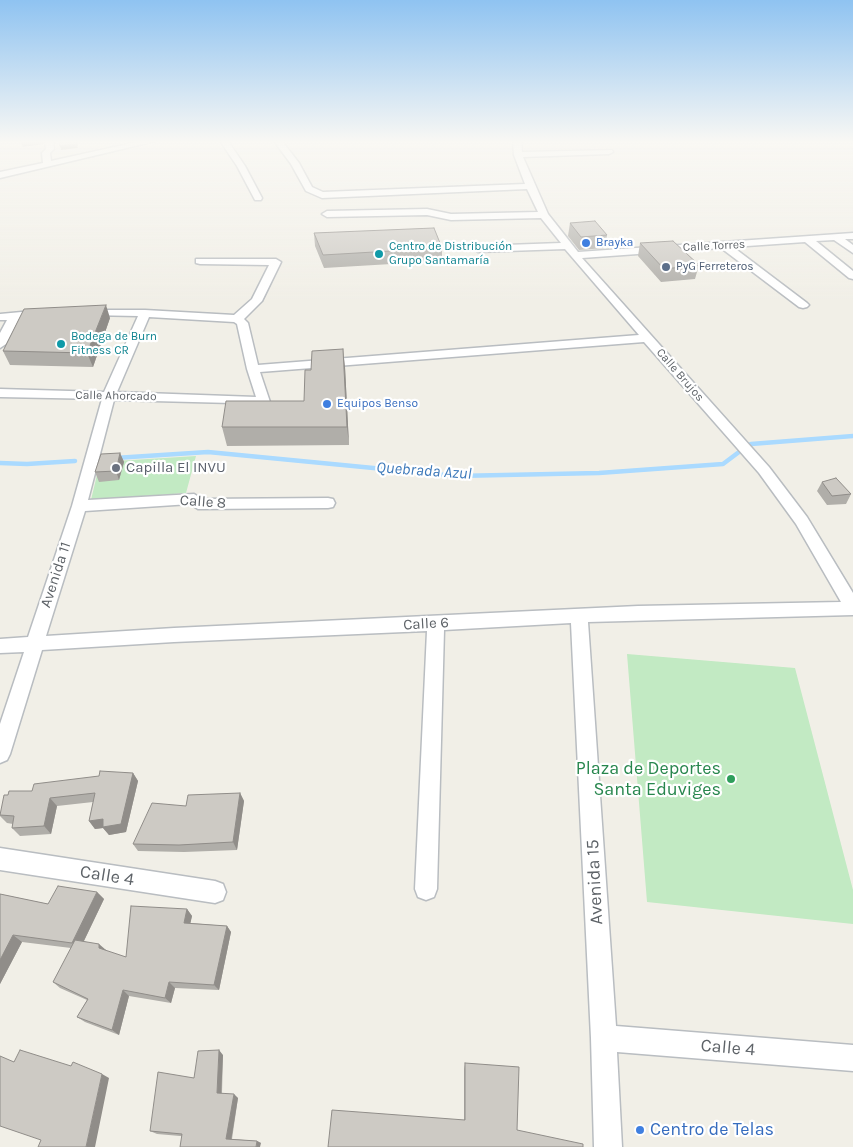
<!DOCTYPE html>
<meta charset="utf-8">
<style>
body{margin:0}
canvas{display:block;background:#f1efe7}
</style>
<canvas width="853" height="1147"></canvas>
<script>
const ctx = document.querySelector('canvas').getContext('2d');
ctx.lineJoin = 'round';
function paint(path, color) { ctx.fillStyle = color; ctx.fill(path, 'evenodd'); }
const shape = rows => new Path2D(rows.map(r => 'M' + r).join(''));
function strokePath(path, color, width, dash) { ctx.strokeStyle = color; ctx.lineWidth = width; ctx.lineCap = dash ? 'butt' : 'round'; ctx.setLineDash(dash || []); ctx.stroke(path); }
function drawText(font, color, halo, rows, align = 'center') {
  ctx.font = font + ' Karla,sans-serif'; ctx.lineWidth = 4.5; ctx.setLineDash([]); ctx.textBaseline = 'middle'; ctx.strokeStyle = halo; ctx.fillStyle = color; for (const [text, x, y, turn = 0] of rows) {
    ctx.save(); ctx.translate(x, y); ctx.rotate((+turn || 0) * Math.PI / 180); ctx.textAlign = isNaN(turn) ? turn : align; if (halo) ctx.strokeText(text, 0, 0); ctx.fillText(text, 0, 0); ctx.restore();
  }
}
paint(shape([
 [196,456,186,493,91,500,100,462],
 [627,654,795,668,853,890,853,924,647,902]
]), '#c2eac3');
strokePath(shape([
 [751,444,853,436],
 [115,458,208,452,456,476,599,473,723,464,739,452],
 [0,463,27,464,75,461]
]), '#aadaff', 4.5);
const minor = shape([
 [45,141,53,141,54,149,50,153,51,161,141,141,156,141,0,178,0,172,43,163,42,153,46,149,45,141],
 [220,141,228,141,245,166,262,198,261,200,255,200,237,166,220,141],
 [274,141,282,141,299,163,312,187,323,192,525,184,514,155,513,141,521,141,522,152,612,150,613,152,609,154,523,157,548,214,578,252,853,233,853,239,845,239,853,245,853,253,834,240,816,241,853,271,853,279,849,278,805,242,733,247,807,303,809,305,807,307,803,308,799,307,721,248,582,258,769,467,807,517,853,593,853,615,588,622,616,1026,853,1045,853,1071,617,1052,622,1147,594,1147,591,1038,571,623,444,630,437,889,434,897,426,900,418,897,415,889,427,631,174,642,42,650,10,754,7,760,0,763,0,724,24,652,0,653,0,639,28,637,72,506,102,399,0,397,0,389,104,392,138,316,87,315,83,314,81,312,83,310,145,310,234,315,252,299,269,265,200,264,196,263,196,259,276,259,281,262,262,301,244,319,248,323,258,365,639,335,565,249,478,252,473,249,478,246,561,243,541,218,451,220,427,215,327,217,322,214,327,211,427,209,451,214,538,212,527,189,322,198,306,191,291,164,274,141],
 [149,317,234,322,237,324,247,369,256,397,117,392,149,317],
 [644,342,759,473,796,524,841,602,638,606,174,628,46,636,85,511,190,504,198,509,328,508,333,507,335,503,333,499,328,498,202,499,194,494,88,500,114,400,232,403,264,406,270,402,260,372,644,342],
 [43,310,49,313,47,315,19,319,6,344,0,348,0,333,7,320,0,320,0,314,43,310],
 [0,848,215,881,223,884,226,892,223,900,215,903,0,870,0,848]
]);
strokePath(minor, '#b9bdc1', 3);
paint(minor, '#fff');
paint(shape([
 [570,223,607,235,605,248,579,250,568,236],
 [314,233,442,248,442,261,324,268,315,246],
 [640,243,699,265,695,279,661,282,638,256],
 [110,318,93,367,10,365,3,351],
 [345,367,349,445,227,446,222,427,304,401],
 [120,453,124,462,119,480,99,482,95,472],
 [822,482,851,494,846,504,827,505,817,491],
 [133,773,138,781,126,832,109,835,103,828,95,829,89,821,93,802,57,806,51,834,20,836,12,828,13,824,7,823,0,816,0,813,32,791],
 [240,793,244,801,237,850,184,852,138,851,133,844,186,806],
 [97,892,104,899,84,941,106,950,106,951,126,957,187,909,192,916,190,923,227,926,231,932,219,990,175,988,171,1003,129,996,119,1035,85,1022,77,1017,87,1000,60,988,53,982,71,948,22,942,0,984,0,894,48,904],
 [223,1055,222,1093,238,1098,232,1139,257,1141,261,1143,157,1134,150,1131,194,1078],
 [465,1063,517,1130,464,1120,464,1069]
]), '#b0aea9');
paint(shape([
 [34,141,44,141,44,144,23,147,21,142],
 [77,141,78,148,61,150,60,146],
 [106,305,110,318,93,367,87,353],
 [343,349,345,367,349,445,347,427],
 [120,453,124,462,119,480,116,471],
 [133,773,138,781,126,832,109,835,103,828,95,829,89,821],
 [240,793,244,801,237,850,233,842],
 [50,798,57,806,51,834,44,826],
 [97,892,104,899,80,949,72,943],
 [187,909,192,916,189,930,184,923],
 [227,926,231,932,219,990,214,985],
 [13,935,22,942,0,984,0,960],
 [99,944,106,950,106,955,99,948],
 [169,982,175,988,171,1003,165,998],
 [123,990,129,996,119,1035,112,1030],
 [219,1050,223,1055,221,1097,217,1093],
 [102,1074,109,1078,95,1147,86,1147],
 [234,1094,238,1098,231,1141,226,1139],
 [257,1141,261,1143,260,1147,256,1147]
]), '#908d89');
const building = shape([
 [21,141,34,141,21,142,21,141],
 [59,141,77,141,77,144,60,146,59,141],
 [595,221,607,235,581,237,570,223,595,221],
 [434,228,442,248,323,255,314,233,434,228],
 [673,241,699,265,664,269,640,243,673,241],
 [106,305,87,353,3,351,24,309,106,305],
 [343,349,347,427,222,427,226,401,304,401,305,370,311,370,312,351,343,349],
 [120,453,116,471,95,472,101,454,120,453],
 [836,478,851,494,832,496,822,482,836,478],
 [100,771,133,773,121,824,103,827,103,819,89,821,95,793,50,798,44,826,12,828,14,816,0,815,4,795,8,795,9,791,32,791,34,784,99,776,100,771],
 [240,793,233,842,179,845,133,844,152,803,186,806,188,795,240,793],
 [58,886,97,892,72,943,13,935,0,960,0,894,48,904,58,886],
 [131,906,187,909,184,923,227,926,214,985,169,982,165,998,123,990,112,1030,77,1017,88,999,53,982,75,940,99,944,99,948,126,957,131,906],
 [20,1050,71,1066,73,1062,102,1074,86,1147,38,1147,41,1140,0,1126,0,1056,14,1062,20,1050],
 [219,1050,217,1093,234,1094,226,1139,257,1141,256,1147,180,1147,182,1134,150,1131,158,1072,194,1078,198,1051,219,1050],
 [465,1063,519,1067,517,1130,583,1144,583,1147,328,1147,332,1110,465,1120,465,1063]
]);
paint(building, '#cdcac4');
strokePath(building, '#908d89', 1);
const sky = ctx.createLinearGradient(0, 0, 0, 302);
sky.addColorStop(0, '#8fc3f1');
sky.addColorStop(0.47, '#f9f8f4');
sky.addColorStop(1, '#f9f8f400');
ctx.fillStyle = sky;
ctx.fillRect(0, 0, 853, 302);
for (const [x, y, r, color] of [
 [586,243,5,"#3f7fe0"],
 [379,254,5,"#0f9aa8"],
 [666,267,5,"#5c6f8a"],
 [61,344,5,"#0f9aa8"],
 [327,404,5,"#3f7fe0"],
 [116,468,5,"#6b7280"],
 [731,779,5,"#2e9e5b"],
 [640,1130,5,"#3f7fe0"]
]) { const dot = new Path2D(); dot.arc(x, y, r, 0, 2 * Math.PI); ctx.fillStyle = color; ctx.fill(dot); strokePath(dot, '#fff', 2); }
drawText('12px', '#366cbe', '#fff', [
 ["Brayka",596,243],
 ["Equipos Benso",337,404]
], 'left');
drawText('12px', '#5e6368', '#fff', [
 ["Calle Torres",714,246,-3],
 ["Calle Brujos",680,375,49],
 ["Calle Ahorcado",116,396,1]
]);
drawText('12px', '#0d838f', '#fff', [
 ["Centro de Distribución",389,247],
 ["Grupo Santamaría",389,261],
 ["Bodega de Burn",71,337],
 ["Fitness CR",71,351]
], 'left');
drawText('12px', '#4e5e75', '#fff', [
 ["PyG Ferreteros",676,267]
], 'left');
drawText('15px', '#5b616d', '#fff', [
 ["Capilla El INVU",126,468]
], 'left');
drawText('15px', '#5e6368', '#fff', [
 ["Calle 8",203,502,4],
 ["Avenida 11",56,575,-72],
 ["Calle 6",426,624,-3]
]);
drawText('italic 16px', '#3d79ba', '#fff', [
 ["Quebrada Azul",424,471,4]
]);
drawText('18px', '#27864d', '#fff', [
 ["Plaza de Deportes",721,769],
 ["Santa Eduviges",721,790]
], 'right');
drawText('18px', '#5e6368', '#fff', [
 ["Calle 4",107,876,9],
 ["Avenida 15",595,882,-93],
 ["Calle 4",728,1048,5]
]);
drawText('18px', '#366cbe', '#fff', [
 ["Centro de Telas",650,1130]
], 'left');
</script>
